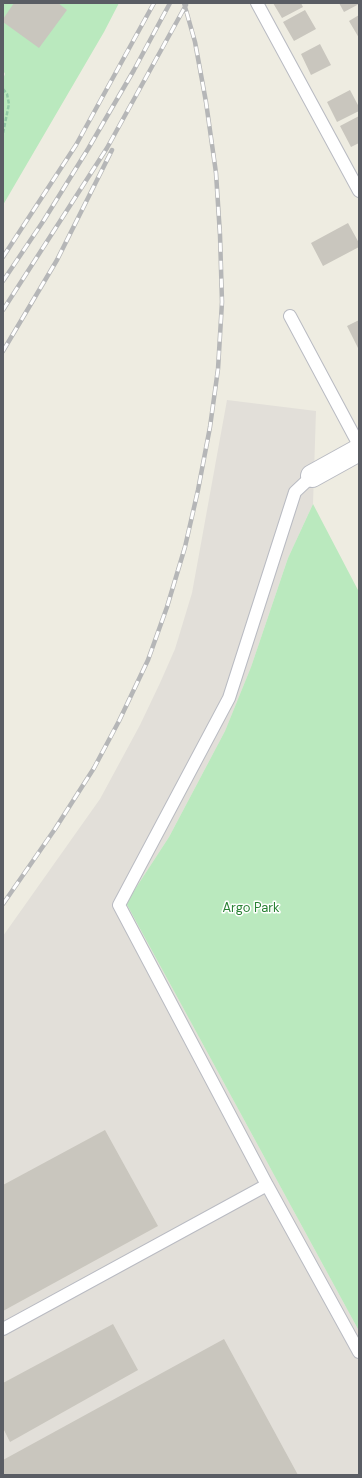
<!DOCTYPE html>
<style>
body{margin:0}
#map{position:relative;width:362px;height:1478px;overflow:hidden;background:#eeece1;font-family:"DM Sans",sans-serif}
canvas{display:block}
.frame{position:absolute;inset:0;border:4px solid #5a5d64;pointer-events:none}
</style>
<div id="map">
<canvas width="362" height="1478"></canvas>
<div class="frame"></div>
</div>
<script>
const ctx = document.querySelector('canvas').getContext('2d');
ctx.lineJoin = 'round';
function paint(path, color) { ctx.fillStyle = color; ctx.fill(path, 'evenodd'); }
const shape = rows => new Path2D(rows.map(r => 'M' + r).join(''));
function strokePath(path, color, width, dash) { ctx.strokeStyle = color; ctx.lineWidth = width; ctx.lineCap = dash ? 'butt' : 'round'; ctx.setLineDash(dash || []); ctx.stroke(path); }
function drawText(font, color, halo, rows, align = 'center') {
  ctx.font = font + ' "DM Sans",sans-serif'; ctx.lineWidth = 3; ctx.setLineDash([]); ctx.textBaseline = 'middle'; ctx.strokeStyle = halo; ctx.fillStyle = color; for (const [text, x, y, turn = 0] of rows) {
    ctx.save(); ctx.translate(x, y); ctx.rotate((+turn || 0) * Math.PI / 180); ctx.textAlign = isNaN(turn) ? turn : align; if (halo) ctx.strokeText(text, 0, 0); ctx.fillText(text, 0, 0); ctx.restore();
  }
}
paint(shape([
 [227,400,316,411,313,504,288,558,251,667,225,731,169,837,126,903,359,1331,359,1475,3,1475,3,936,100,799,140,725,160,683,175,649,192,593]
]), '#e2dfd9');
paint(shape([
 [3,3,119,3,104,32,3,205,3,79,5,74,3,70],
 [313,504,359,592,359,1331,126,903,169,837,225,731,251,667,288,558]
]), '#bae9be');
paint(shape([
 [14,3,58,3,67,10,39,48,3,22,3,19],
 [273,3,301,3,303,7,282,18],
 [339,3,359,3,359,4,344,12],
 [305,10,316,29,294,41,283,22],
 [359,15,359,38,349,21],
 [320,44,331,65,311,75,301,54],
 [350,90,359,107,359,111,337,122,327,102],
 [359,116,359,143,351,147,340,126],
 [348,223,359,243,359,247,323,266,311,243],
 [359,320,359,350,347,326],
 [105,1130,158,1226,3,1311,3,1185],
 [113,1324,138,1370,10,1442,3,1428,3,1383],
 [224,1339,298,1475,3,1475,3,1460]
]), '#c9c6be');
const service = shape([
 [257,3,359,191],
 [290,316,359,445],
 [267,1185,359,1352],
 [3,1329,267,1185,119,905,229,698,295,492,312,476]
]);
const minor = shape([
 [312,476,359,450]
]);
strokePath(service, '#b9bbc2', 14);
strokePath(minor, '#b9bbc2', 24);
strokePath(shape([
 [3,89,7,94,9,104,3,133]
]), '#93caa6', 2.5, [4, 2]);
strokePath(service, '#fff', 12);
strokePath(minor, '#fff', 22);
const rail = shape([
 [3,257,76,145,154,3],
 [3,281,44,220,88,149,134,70,170,3],
 [3,310,107,148,186,5],
 [3,351,57,260,112,150],
 [3,904,55,829,94,768,119,721,148,660,167,607,185,547,198,490,210,427,218,369,222,302,220,235,216,173,206,102,195,42,184,3]
]);
strokePath(rail, '#b5b6b7', 4.5);
strokePath(rail, '#fff', 3, [9]);
drawText('13px', '#2a8235', '#fff', [
 ["Argo Park",251,909]
]);
</script>
